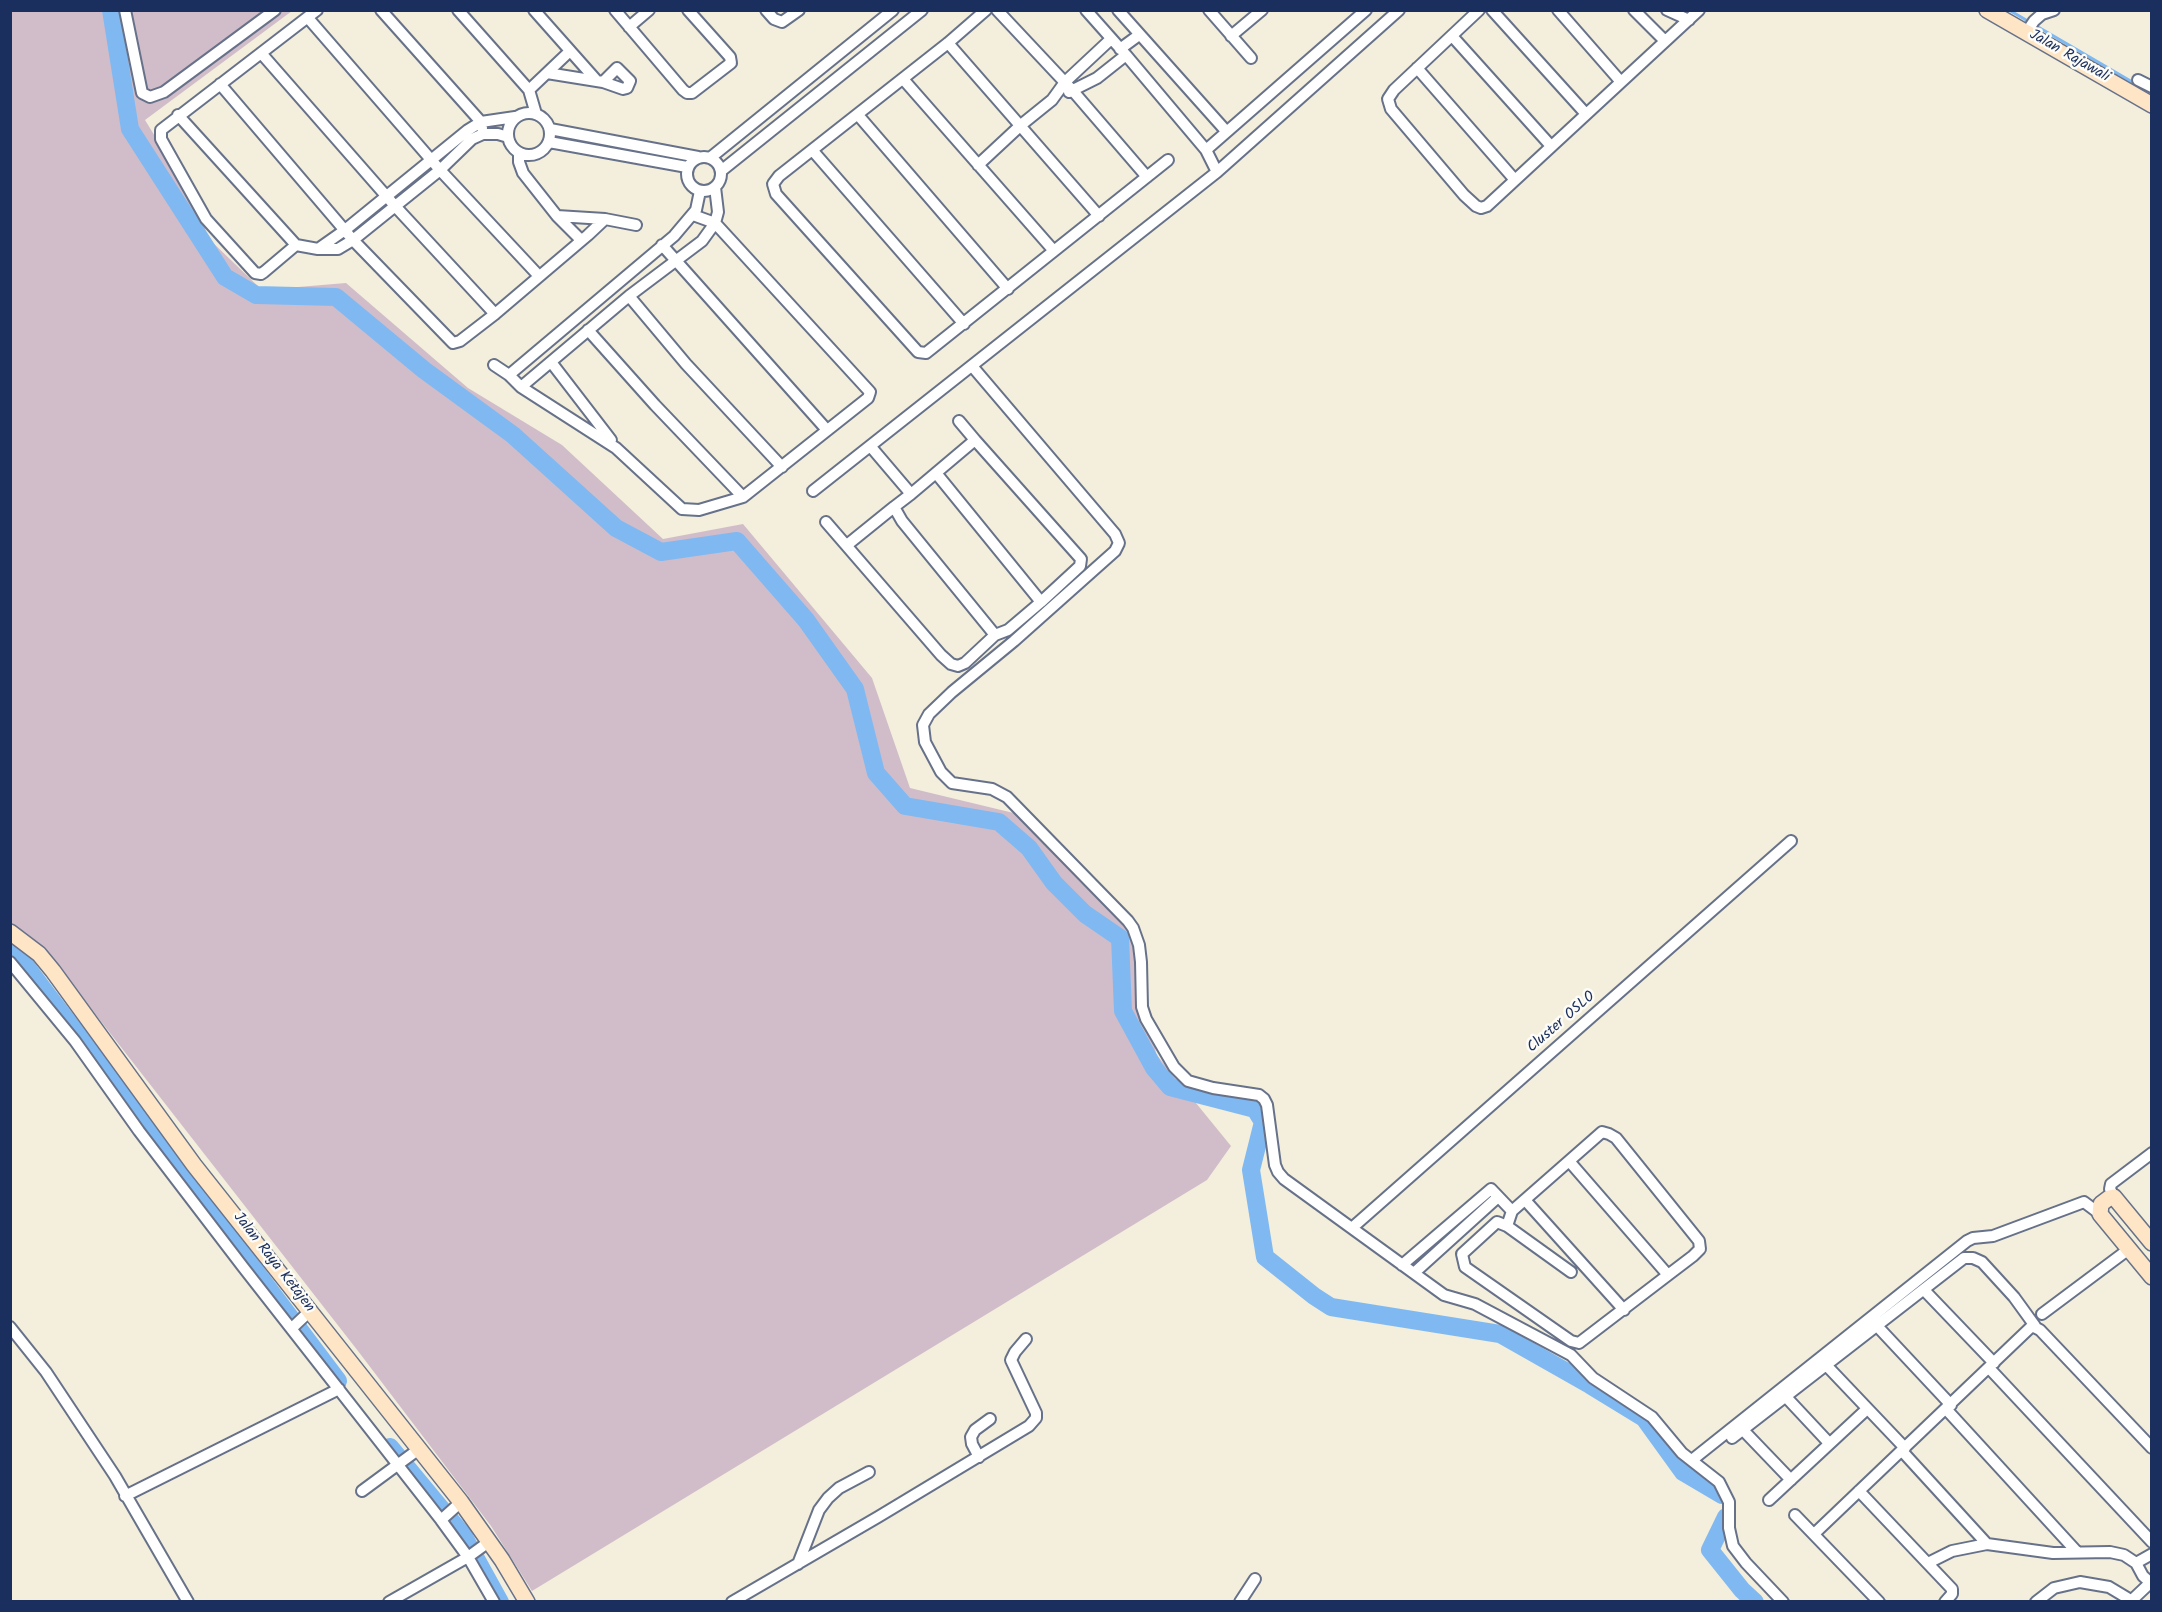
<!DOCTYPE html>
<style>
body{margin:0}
#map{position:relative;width:2162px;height:1612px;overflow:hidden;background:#f3efdc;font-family:Kalam,sans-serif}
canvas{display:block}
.frame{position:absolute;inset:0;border:12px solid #1b2f5e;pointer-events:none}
</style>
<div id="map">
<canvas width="2162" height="1612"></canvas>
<div class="frame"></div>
</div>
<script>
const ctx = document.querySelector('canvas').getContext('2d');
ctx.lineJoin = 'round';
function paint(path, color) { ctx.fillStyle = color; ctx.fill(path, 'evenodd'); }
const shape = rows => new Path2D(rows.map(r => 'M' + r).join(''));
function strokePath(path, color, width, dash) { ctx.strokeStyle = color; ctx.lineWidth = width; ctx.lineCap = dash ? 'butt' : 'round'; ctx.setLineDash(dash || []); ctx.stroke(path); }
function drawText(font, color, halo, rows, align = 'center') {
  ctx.font = font + ' Kalam,sans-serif'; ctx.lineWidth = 5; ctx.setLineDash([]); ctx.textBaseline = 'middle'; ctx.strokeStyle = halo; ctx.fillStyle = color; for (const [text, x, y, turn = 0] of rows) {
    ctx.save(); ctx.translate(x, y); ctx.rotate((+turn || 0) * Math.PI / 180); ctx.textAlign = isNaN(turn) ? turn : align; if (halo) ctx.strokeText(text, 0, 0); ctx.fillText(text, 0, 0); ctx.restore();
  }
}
paint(shape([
 [10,11,292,11,145,120,199,208,208,238,262,290,346,283,468,388,562,445,663,539,743,524,872,678,910,788,1026,816,1136,927,1156,1054,1231,1146,1207,1180,532,1591,491,1526,358,1351,46,951,11,923]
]), '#d1bdc9');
strokePath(shape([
 [2009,10,2134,83]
]), '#80b9f1', 3);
strokePath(shape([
 [111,10,130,129,225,277,256,295,336,297,424,370,513,435,616,528,661,552,737,541,806,620,855,689,876,773,905,806,999,822,1029,848,1054,883,1085,914,1120,938,1123,1011,1154,1068,1170,1087,1255,1109,1263,1122,1251,1170,1265,1257,1314,1296,1331,1307,1500,1334,1590,1385,1644,1418,1683,1472,1722,1495],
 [10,952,25,965,338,1381],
 [390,1447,463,1535,500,1602],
 [1726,1517,1710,1550,1742,1590,1755,1602]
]), '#80b9f1', 18);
const street = shape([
 [125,10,142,93,150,97,164,92,275,10],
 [317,10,161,130,161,139,206,219,255,273,261,274,264,272,296,245,318,249,338,249,353,240,440,170,472,139,483,134,498,134,508,137],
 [381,10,481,122,482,128],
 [458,10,529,90],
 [534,10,597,81],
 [615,10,683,90,687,93,692,93,731,63,730,57,688,10],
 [766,10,774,19,782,22,799,10],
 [986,10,948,43,779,176,773,184,776,194,918,352,926,353,1168,160],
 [997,10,1073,91,1147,177],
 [1086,10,1126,55,1206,150,1217,172],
 [1118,10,1226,131],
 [1209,10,1251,58],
 [1479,10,1394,90,1388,99,1391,109,1464,195,1476,206,1481,208,1487,206,1699,10],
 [1492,10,1586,114],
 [1558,10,1621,82],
 [1634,10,1665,41],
 [1667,10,1689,20],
 [308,18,440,170,539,276],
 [629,27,649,10],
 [2026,33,2034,21,2042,14,2054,10],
 [1231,36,1262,10],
 [1452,36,1551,146],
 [948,43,1099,216],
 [1120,49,1139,35],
 [261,53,395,206,495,314],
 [1417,68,1515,180],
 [547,73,603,82,623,89,627,88,630,81,617,68,603,82],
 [903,79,1054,251],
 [2138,80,2152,87],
 [220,84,353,240,453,343,460,341,495,314,588,235,605,219],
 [1069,92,1097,78,1126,55],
 '508 134a21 21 0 1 1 42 0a21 21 0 1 1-42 0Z',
 [536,114,529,90,570,51],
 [178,115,296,245],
 [858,115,1008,289],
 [550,129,698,157],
 [549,142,687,167],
 [1206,150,1366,10],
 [813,151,964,324],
 [519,153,519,162,523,173,557,216,581,240],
 '687 174a17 17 0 1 1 34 0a17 17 0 1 1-34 0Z',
 [710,158,893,10],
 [978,165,1021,125,1052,100,1065,82,1111,39],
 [721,171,922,10],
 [557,216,605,219,636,225],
 [662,245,827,430],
 [318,249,345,230,468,130,481,122,515,117],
 [629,296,686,364,782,467],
 [588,330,655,405,743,497],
 [551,362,611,440],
 [494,365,509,375,521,387,616,448,682,509,699,510,743,497,868,398,870,392,715,223,693,215],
 [972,366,1115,534,1119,543,1115,551,1014,641,952,692,929,714,923,725,925,742,941,772,952,783,992,789,1007,797,1128,921,1133,928,1139,945,1141,962,1142,1007,1146,1019,1174,1067,1188,1081,1213,1088,1259,1095,1264,1099,1267,1105,1275,1165,1278,1172,1284,1179,1444,1295,1475,1304,1571,1355,1593,1378,1652,1417,1682,1453,1719,1482,1729,1502,1729,1528,1733,1546,1746,1563,1783,1602],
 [509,375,674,236,696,210,700,191],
 [521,387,629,296,702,241,715,223,718,212,715,187],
 [871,447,911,494,975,440,959,421],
 [936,473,1041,602],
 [813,491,1217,172,1399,10],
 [911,494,894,507,902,521,995,635],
 [826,522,941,655,951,664,958,666,965,663,995,635,1008,630,1041,602,1080,566,1081,559,975,440],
 [847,545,894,507],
 [10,962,75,1041,139,1131,243,1267,441,1520,468,1557,494,1602],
 [1569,1161,1602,1132,1609,1134,1616,1138,1699,1241,1700,1249,1693,1256,1668,1275],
 [2114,1197,2110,1189,2111,1184,2152,1153],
 [1525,1200,1624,1310],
 [1507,1226,1497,1222,1462,1254,1465,1267,1571,1341,1579,1343,1668,1275,1569,1161,1512,1211],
 [1353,1227,1791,841],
 [1402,1265,1491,1189,1512,1211,1507,1226,1571,1272],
 [1414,1273,1498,1197],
 [1925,1291,1994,1363],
 [2042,1314,2129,1249],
 [10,1327,46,1372,115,1476,188,1602],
 [1878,1327,1951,1405],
 [292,1328,311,1310],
 [1827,1366,1905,1448],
 [1989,1368,2152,1542],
 [1786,1397,1829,1443],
 [1946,1409,2077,1552],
 [1743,1430,1791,1480],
 [1732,1438,1964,1258,1973,1258,1982,1262,2014,1297,2035,1326],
 [1902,1451,1987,1544],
 [979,1457,972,1444,971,1437,975,1430,990,1419],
 [1692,1460,1967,1241,1973,1238,1993,1236,2084,1202,2100,1214],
 [362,1491,419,1449],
 [1859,1491,1952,1589,1952,1594,1945,1602],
 [125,1496,339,1389],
 [1769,1500,1867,1409],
 [1795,1515,1879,1602],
 [441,1520,461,1502],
 [1814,1534,2032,1326,2040,1330,2152,1448],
 [1928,1563,1952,1551,1987,1544,2053,1553,2110,1552,2124,1555,2136,1563,2152,1554],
 [2136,1563,2143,1576,2152,1584],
 [798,1564,819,1510,828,1498,839,1488,869,1472],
 [2132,1600,2150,1583],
 [389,1602,468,1557,490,1541],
 [732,1602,878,1517,1029,1426,1036,1418,1036,1413,1011,1360,1015,1352,1026,1339],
 [1240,1602,1255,1579],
 [2036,1602,2054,1588,2080,1582,2109,1587,2134,1602]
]);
const secondary = shape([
 [1987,10,2152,105],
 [10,932,39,954,53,971,194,1165,461,1502,502,1560,527,1602],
 [2152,1243,2114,1197,2109,1198,2101,1204,2100,1214,2152,1277]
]);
strokePath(street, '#67728a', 14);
strokePath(secondary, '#67728a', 18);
strokePath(street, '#fff', 10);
strokePath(secondary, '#fee5c5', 15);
drawText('15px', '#1b2f5e', '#fdfcf7', [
 ["Jalan Rajawali",2069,57,30],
 ["Cluster OSLO",1562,1023,-41],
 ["Jalan Raya Ketajen",273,1263,52]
]);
</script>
